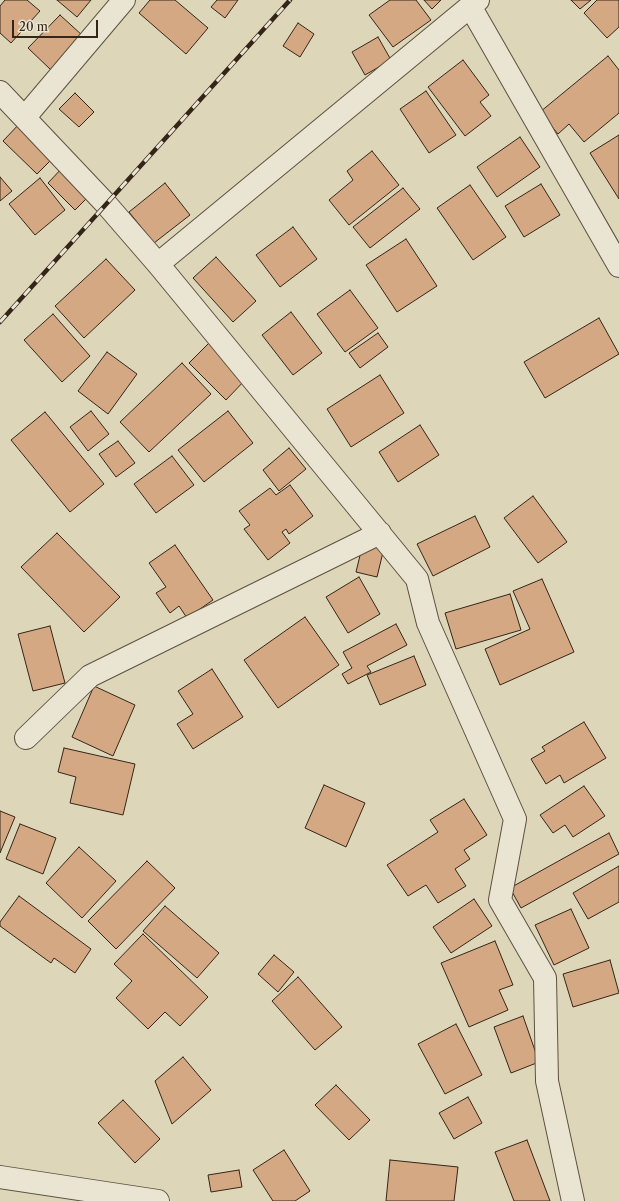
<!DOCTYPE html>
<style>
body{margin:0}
#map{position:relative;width:619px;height:1201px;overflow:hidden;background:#ded6b9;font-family:"Libre Caslon Text",serif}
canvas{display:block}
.scale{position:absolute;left:12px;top:20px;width:86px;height:18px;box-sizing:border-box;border:2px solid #342518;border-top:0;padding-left:5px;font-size:12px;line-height:14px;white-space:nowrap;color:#342518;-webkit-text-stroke:3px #eae4d2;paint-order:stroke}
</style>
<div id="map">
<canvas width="619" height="1201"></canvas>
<div class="scale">20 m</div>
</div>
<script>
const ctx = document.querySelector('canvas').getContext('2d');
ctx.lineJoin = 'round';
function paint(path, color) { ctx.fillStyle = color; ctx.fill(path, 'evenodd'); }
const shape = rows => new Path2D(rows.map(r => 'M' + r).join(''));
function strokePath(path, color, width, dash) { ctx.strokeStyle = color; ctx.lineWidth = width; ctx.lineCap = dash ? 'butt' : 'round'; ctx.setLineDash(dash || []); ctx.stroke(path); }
const building = shape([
 [5,0,27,0,40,11,11,43,0,33,0,6,5,0],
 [57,0,91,0,77,17,57,0],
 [150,0,175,0,208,28,186,54,139,13,150,0],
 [217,0,238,0,225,18,211,7,217,0],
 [390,0,416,0,431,20,393,47,369,15,390,0],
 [424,0,441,0,432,9,424,0],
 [571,0,591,0,580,9,571,0],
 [597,0,619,0,619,27,607,38,584,13,597,0],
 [60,15,83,36,51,70,28,48,60,15],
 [298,23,314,34,300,57,283,46,298,23],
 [378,37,391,60,365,75,352,52,378,37],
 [608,56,619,70,619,113,584,142,569,124,558,134,540,112,608,56],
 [463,60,489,95,480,102,491,116,465,136,428,87,463,60],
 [426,91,456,135,429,153,400,109,426,91],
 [75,93,94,112,79,127,59,109,75,93],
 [22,121,56,155,37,174,3,141,22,121],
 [619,135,619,199,590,153,619,135],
 [520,137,540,167,497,197,477,167,520,137],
 [372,151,399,185,349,225,329,200,353,180,347,171,372,151],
 [63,167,91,194,75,210,48,183,63,167],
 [0,177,12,191,0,201,0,177],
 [40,178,65,210,35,235,9,204,40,178],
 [165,183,190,215,154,243,129,212,165,183],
 [541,184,560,215,524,237,505,206,541,184],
 [470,185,506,237,473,260,437,208,470,185],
 [403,188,420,209,370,248,353,227,403,188],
 [293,227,317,259,280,287,256,255,293,227],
 [406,239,437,286,397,312,366,265,406,239],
 [216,257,256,301,233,322,193,278,216,257],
 [106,259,135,290,84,338,55,306,106,259],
 [350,290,378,328,345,352,317,314,350,290],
 [291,312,322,353,293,375,262,335,291,312],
 [53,314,90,356,62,382,24,340,53,314],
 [599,318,619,354,545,398,524,362,599,318],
 [378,333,388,347,360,368,349,353,378,333],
 [210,342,247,378,226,400,189,363,210,342],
 [107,352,137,374,108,414,78,391,107,352],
 [182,363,211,394,149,452,120,422,182,363],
 [380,375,404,413,351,447,327,409,380,375],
 [91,411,109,434,88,451,70,427,91,411],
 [228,411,253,443,204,482,178,450,228,411],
 [45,412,104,484,70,512,11,440,45,412],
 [420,425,439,455,398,482,379,452,420,425],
 [118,441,135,463,116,477,99,454,118,441],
 [289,448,306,469,279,491,263,470,289,448],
 [172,456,194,485,156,513,134,484,172,456],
 [290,485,313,516,289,534,286,529,282,532,290,543,268,560,244,529,250,525,239,511,270,488,276,495,290,485],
 [533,496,567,542,538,563,504,518,533,496],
 [475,516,490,547,433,576,417,544,475,516],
 [57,533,120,597,84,632,21,567,57,533],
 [363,543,384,548,377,577,356,572,363,543],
 [175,545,213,600,187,618,179,606,170,613,156,593,166,587,149,563,175,545],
 [359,577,380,614,348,633,326,597,359,577],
 [542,579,574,652,500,685,485,649,530,629,513,591,542,579],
 [510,594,521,630,456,649,445,613,510,594],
 [305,617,339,665,278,708,244,660,305,617],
 [396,624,407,645,367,666,371,672,348,684,342,674,352,668,343,652,396,624],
 [50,626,65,683,33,691,18,634,50,626],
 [414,656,426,685,380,705,367,675,414,656],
 [212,669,243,717,193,749,177,724,193,714,178,691,212,669],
 [94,686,135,705,113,756,72,737,94,686],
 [584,722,606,758,564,783,560,775,546,784,531,759,545,751,542,747,584,722],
 [64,748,135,764,123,815,70,803,76,777,58,772,64,748],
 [324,785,365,803,346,847,305,828,324,785],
 [584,786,605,816,573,837,565,825,553,833,540,815,584,786],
 [464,799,487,835,464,850,470,859,455,869,466,886,438,903,426,885,408,896,387,865,438,832,430,820,464,799],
 [0,811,15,817,0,853,0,811],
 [20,824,56,838,43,874,6,859,20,824],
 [609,833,619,854,521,908,510,888,609,833],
 [79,847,116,881,82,918,46,883,79,847],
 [147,861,175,888,116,949,88,921,147,861],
 [619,866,619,902,588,919,573,893,619,866],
 [19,896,91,949,75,973,54,958,51,963,0,926,0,922,19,896],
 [474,899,492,926,451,953,433,927,474,899],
 [165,906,219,953,197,978,143,931,165,906],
 [571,909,589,948,554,965,535,925,571,909],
 [143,934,208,997,180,1026,165,1012,148,1029,116,998,132,981,114,964,143,934],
 [495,941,513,985,499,990,508,1010,469,1027,441,963,495,941],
 [274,955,294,972,278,992,258,974,274,955],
 [610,960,619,993,573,1007,563,974,610,960],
 [298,977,342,1027,315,1050,272,1001,298,977],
 [523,1016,539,1062,511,1073,494,1027,523,1016],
 [456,1024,482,1075,445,1094,418,1044,456,1024],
 [183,1057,211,1090,172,1124,155,1081,183,1057],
 [336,1085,370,1120,349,1140,315,1105,336,1085],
 [468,1097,482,1123,454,1139,439,1113,468,1097],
 [123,1100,160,1139,135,1163,98,1123,123,1100],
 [527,1140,550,1201,514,1201,495,1152,527,1140],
 [284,1150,310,1191,295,1201,273,1201,253,1170,284,1150],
 [390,1160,458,1167,454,1201,386,1201,390,1160],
 [239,1170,242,1187,211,1192,208,1175,239,1170]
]);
paint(building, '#d4a883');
strokePath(building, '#342518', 1);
const street = shape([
 [470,6,619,266],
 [0,92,106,204,158,264,417,579,428,623,515,819,500,900,545,978,547,1081,573,1201],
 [25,117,124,0],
 [158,264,478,0],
 [26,738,90,676,380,533],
 [0,1177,158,1201]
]);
strokePath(street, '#5e5140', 24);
strokePath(street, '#eae4d2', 22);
const rail = shape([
 [0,322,290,0]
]);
strokePath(rail, '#342518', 4.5);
strokePath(rail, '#eae4d2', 3, [9]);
</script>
